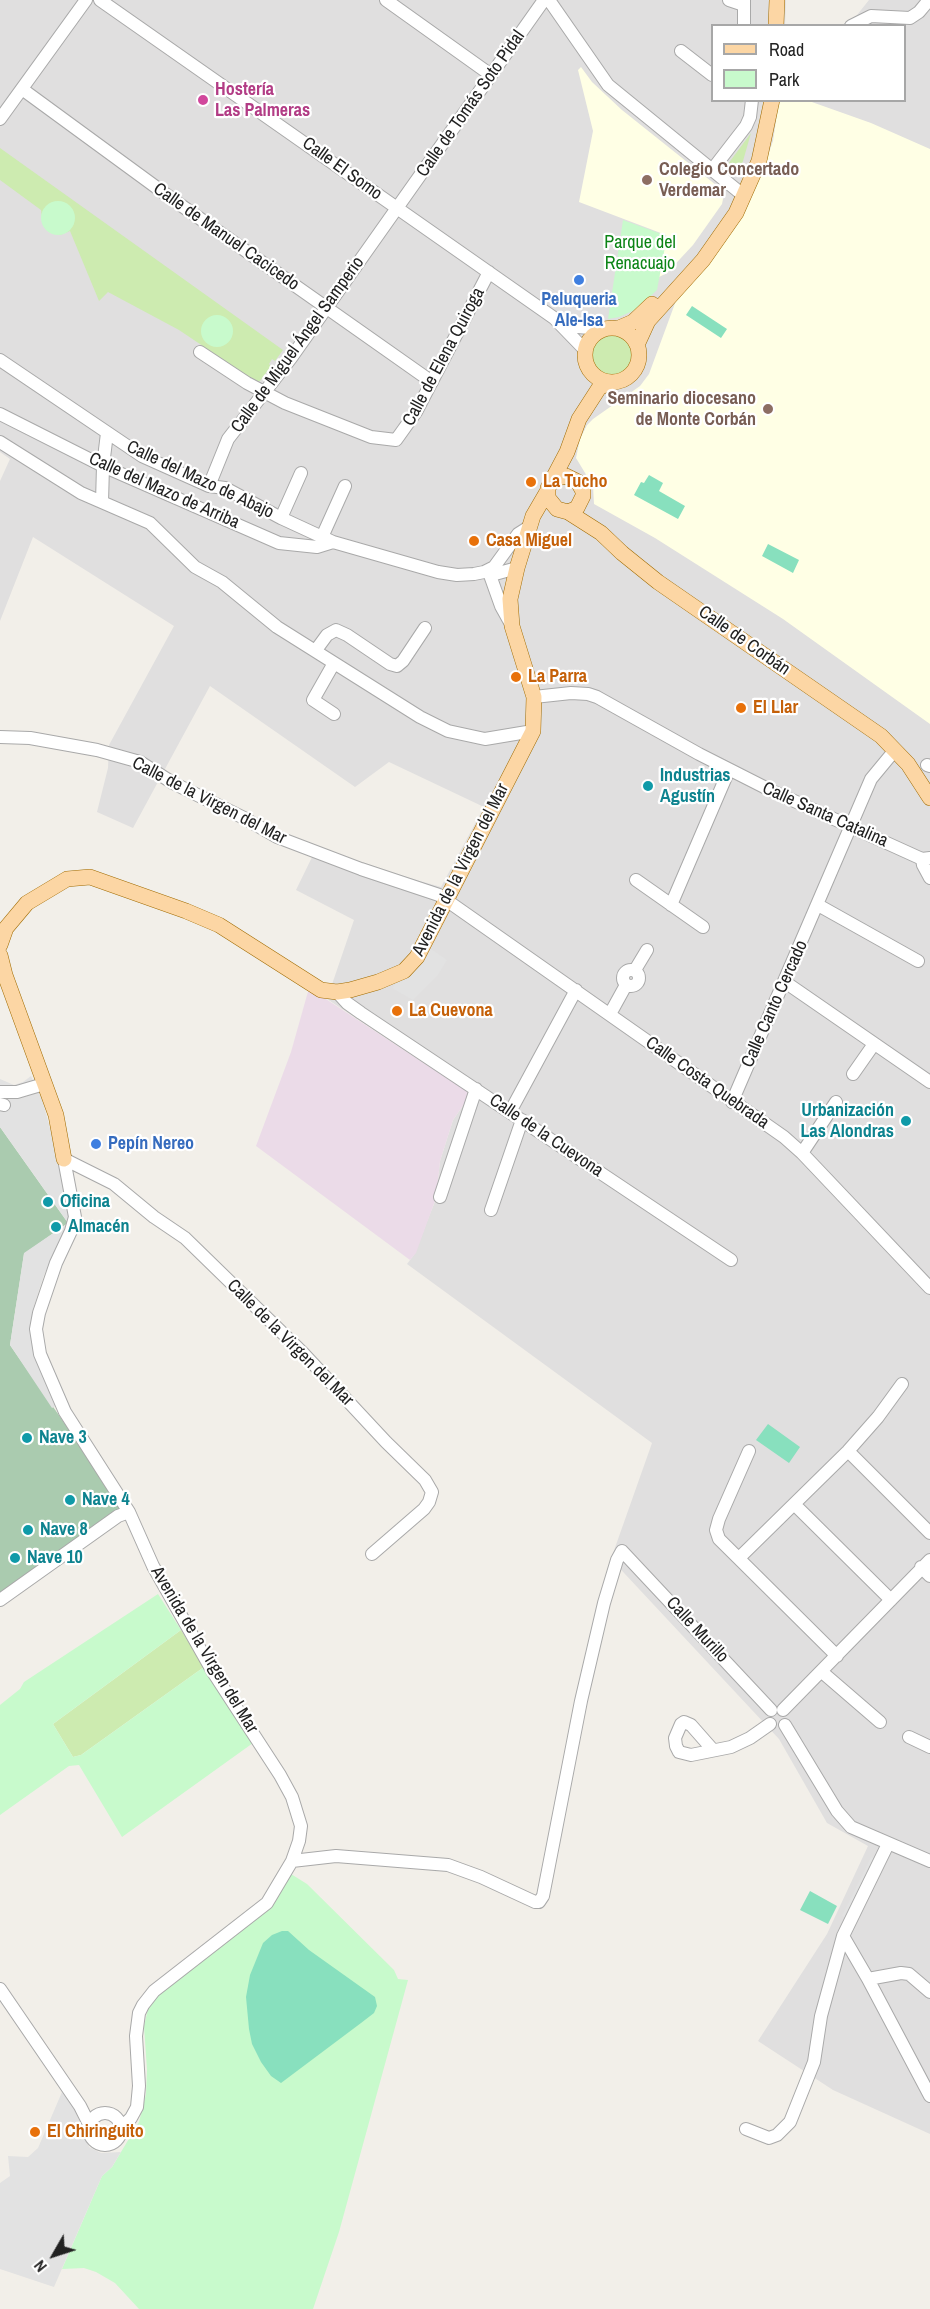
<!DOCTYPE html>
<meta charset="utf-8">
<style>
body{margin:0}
#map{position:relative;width:930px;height:2309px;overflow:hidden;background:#f2efe9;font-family:"Archivo Narrow",sans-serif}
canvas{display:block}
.legend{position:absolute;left:711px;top:24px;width:195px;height:78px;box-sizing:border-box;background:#fff;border:2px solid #a7a7a7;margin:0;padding:8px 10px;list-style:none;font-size:18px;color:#222}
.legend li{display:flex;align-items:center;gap:12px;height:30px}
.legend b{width:30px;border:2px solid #a7a7a7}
.north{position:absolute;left:24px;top:2225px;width:60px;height:60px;-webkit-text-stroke:4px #fff;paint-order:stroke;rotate:231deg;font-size:16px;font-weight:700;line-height:24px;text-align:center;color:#222}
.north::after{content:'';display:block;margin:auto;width:21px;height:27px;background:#222;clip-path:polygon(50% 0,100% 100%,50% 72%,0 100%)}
</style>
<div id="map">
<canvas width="930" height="2309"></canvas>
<ul class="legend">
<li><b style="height:8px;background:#fcd6a4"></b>Road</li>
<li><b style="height:16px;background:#c8facc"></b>Park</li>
</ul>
<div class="north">N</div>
</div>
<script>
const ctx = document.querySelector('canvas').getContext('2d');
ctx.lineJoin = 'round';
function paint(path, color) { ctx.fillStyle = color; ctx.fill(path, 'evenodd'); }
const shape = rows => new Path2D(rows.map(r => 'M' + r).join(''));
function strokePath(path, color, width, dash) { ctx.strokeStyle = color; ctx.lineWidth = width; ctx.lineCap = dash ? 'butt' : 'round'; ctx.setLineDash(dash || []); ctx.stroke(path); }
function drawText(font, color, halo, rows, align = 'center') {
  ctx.font = font + ' "Archivo Narrow",sans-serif'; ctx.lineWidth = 4.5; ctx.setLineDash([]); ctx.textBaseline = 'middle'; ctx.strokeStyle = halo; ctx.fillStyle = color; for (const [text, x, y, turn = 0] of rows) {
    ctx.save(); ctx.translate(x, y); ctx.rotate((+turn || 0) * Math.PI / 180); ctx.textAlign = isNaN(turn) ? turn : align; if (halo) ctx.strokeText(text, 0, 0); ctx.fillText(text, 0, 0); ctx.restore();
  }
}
paint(shape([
 [0,0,786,0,785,25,712,26,712,100,904,100,904,26,842,25,857,15,869,0,930,0,930,2134,833,2090,758,2041,827,1934,868,1846,827,1823,779,1739,611,1559,652,1443,407,1264,413,1256,436,1199,440,1161,453,1120,471,1094,327,999,354,920,296,890,315,851,441,887,484,807,389,762,355,787,210,686,133,828,97,812,108,768,109,745,174,626,33,537,0,621,0,481,10,459,0,452]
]), '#e0dfdf');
paint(shape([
 [309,988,471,1094,453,1120,440,1161,436,1198,416,1253,410,1260,256,1146,291,1052]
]), '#ebdbe8');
paint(shape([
 [581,67,592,82,622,110,721,189,724,194,722,204,693,245,667,273,659,277,666,235,579,202,593,131,578,70],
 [779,101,809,101,871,123,930,149,930,724,783,619,655,538,594,504,593,486,576,458,580,439,587,425,593,419,640,386,649,374,677,298,706,267,736,225,760,178,773,141]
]), '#ffffe5');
paint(shape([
 [751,133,741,168,739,171,734,172,729,169,728,164],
 [0,148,283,350,275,361,272,359,269,364,271,366,260,381,255,381,179,330,108,292,99,301,70,231,60,235,48,231,43,225,41,210,0,180],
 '590 355a21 21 0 1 1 42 0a21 21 0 1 1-42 0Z',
 [181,1630,204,1667,81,1755,73,1757,53,1724]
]), '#cdebb0');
paint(shape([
 [0,1127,68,1223,24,1254,10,1345,118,1500,121,1510,0,1596]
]), '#aacbaf');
paint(shape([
 '41 218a17 17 0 1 1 34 0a17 17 0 1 1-34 0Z',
 [623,220,667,236,657,290,637,309,619,317,608,319],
 '201 331a16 16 0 1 1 32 0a16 16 0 1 1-32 0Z',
 [158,1594,181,1630,53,1724,73,1757,81,1755,204,1667,253,1743,122,1837,79,1765,69,1766,0,1815,0,1705,20,1689,24,1682],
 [291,1874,307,1884,394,1970,398,1979,408,1980,339,2232,313,2309,139,2309,115,2283,96,2272,84,2268,62,2269,102,2176,112,2167,139,2122,146,2094,147,2070,144,2026,148,2009,154,1998]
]), '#c8facc');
paint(shape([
 [692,306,727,329,721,338,686,315],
 [649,475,663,483,659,491,685,506,678,519,634,495,641,482,644,483],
 [768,544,799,560,793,573,762,556],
 [768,1424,800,1447,789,1463,756,1440],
 [810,1891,837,1906,828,1924,800,1910],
 [282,1931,288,1931,309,1950,375,1997,377,2006,374,2013,361,2023,281,2083,271,2076,261,2062,252,2044,249,2029,246,1997,250,1975,263,1943,272,1935]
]), '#88e0be');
paint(shape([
 [428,947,447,960,438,975,413,1000,392,988,395,985,394,982],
 [31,1076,42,1099,58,1157,69,1211,68,1223,44,1275,33,1309,30,1331,36,1358,56,1406,52,1408,10,1345,24,1253,68,1223,0,1127,0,1079,14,1085,23,1082],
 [871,1857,876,1859,847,1919,842,1916],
 [62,2092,74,2107,89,2147,101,2153,121,2152,112,2167,102,2176,54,2287,0,2269,0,2183,10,2176,8,2156,28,2157,38,2148]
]), '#e2e2e2');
const minor = shape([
 [100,0,554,318,585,350],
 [386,0,491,75],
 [549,0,608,85,738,191],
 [729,0,744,5],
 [744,0,744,26],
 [851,26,871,16,910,18,919,12,929,0],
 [681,51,712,75],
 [22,89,175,201,432,382],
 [0,119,86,0],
 [712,170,746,126,750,117,752,100],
 [559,320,578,327,601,329],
 [200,352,247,383,285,403,371,437,396,440,416,412,489,272],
 [0,360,142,456,209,486,225,488,281,518,333,542,438,572,457,575,474,574,484,572,494,567,518,534,529,527],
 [0,414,103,466,279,543,317,547,333,542],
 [0,442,81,493,150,523,195,567,222,582,277,627,420,717,448,731,485,739,533,731],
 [209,486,228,439,291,358,544,0],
 [102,502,103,466,107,433],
 [281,518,301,473],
 [322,537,345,486],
 [491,578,501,606,511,624],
 [491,578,495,574,517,568],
 [316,650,327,635,336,630,347,635,390,664,397,666,403,661,425,628],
 [534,697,571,693,588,694,597,697,699,754,770,790,922,859,930,858],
 [334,714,313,700,334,663],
 [0,737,30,738,97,750,140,762,173,783,244,818,277,837,361,869,439,895,784,1137,802,1153,930,1288],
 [927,765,930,766],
 [922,859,923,865,930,878],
 [636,880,703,927],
 [671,905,729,770],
 [818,905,918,961],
 '623 978a8 8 0 1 1 16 0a8 8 0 1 1-16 0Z',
 [635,970,647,950],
 [785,982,930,1082],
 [337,992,347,1003,361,1013,731,1260],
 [610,1014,626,985],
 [853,1074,874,1044],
 [0,1092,17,1092,44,1084],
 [732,1102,871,779,895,750],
 [0,1104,4,1105],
 [510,1112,576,990],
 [802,1153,836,1102],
 [64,1159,75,1217,71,1231,56,1263,39,1313,36,1329,40,1354,65,1412,129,1512,153,1566,213,1672,280,1775,292,1797,301,1826,299,1841,292,1861,267,1903,154,1991,143,2005,139,2013,136,2036,139,2086,137,2107,131,2118,121,2128],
 [64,1159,114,1184,154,1217,185,1238,303,1353,386,1442,425,1480,432,1492,429,1502,424,1509,372,1554],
 [440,1197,476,1089],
 [491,1210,522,1120],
 [749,1451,719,1519,716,1530,719,1539,837,1656],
 [848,1451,930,1533],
 [794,1504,891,1600],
 [739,1558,848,1451,878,1417,902,1384],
 [921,1567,930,1576],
 [0,1600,118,1516,129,1512],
 [822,1672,880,1722],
 [783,1710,930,1560],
 [785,1725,837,1811,851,1827,930,1861],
 [909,1737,930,1747],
 [713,1750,691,1725,684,1722,681,1724,675,1738,676,1746,679,1752,691,1755,731,1747,750,1738,770,1724],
 [292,1861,336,1856,448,1865,481,1877,535,1902,539,1902,543,1896,581,1701,604,1603,617,1560,622,1551,771,1710],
 [843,1936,868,1979,930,2096],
 [868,1979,901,1973,909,1974,930,1992],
 [0,1989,80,2106,90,2126],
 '89 2129a16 16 0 1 1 32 0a16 16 0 1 1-32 0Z',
 [746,2129,769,2138,777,2135,790,2122,814,2062,821,2016,843,1936,888,1844]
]);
const major = shape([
 [776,26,777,0],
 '585 355a27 27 0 1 1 54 0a27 27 0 1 1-54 0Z',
 [619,328,633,322,652,304],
 [637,345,648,321,703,260,736,213,759,161,772,100],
 [554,479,566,476,578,482,583,491,583,496,577,508,568,512,557,509,548,498,548,488,567,452,579,419,599,388,610,382],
 [568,512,601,533,622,553,658,582,881,736,908,764,930,798],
 [0,945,6,928,27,903,67,879,90,877,186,911,219,925,321,990,337,992,350,990,378,982,404,971,417,957,533,731,534,697,512,626,510,599,517,568,533,516,547,492],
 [0,955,5,975,56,1115,64,1159]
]);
strokePath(minor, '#a9a9a9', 14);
strokePath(major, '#a06b00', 16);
strokePath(minor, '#fff', 12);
strokePath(major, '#fcd6a4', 15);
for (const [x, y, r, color] of [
 [203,100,6,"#d1479c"],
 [647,180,6,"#8d6e63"],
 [579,280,6,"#3f7fe0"],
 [768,409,6,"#8d6e63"],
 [531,482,6,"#e8710a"],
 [474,541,6,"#e8710a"],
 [516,677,6,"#e8710a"],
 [741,708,6,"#e8710a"],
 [648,786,6,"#0f9aa8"],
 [397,1011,6,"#e8710a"],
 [906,1121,6,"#0f9aa8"],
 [96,1144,6,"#3f7fe0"],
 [48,1202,6,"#0f9aa8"],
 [56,1227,6,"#0f9aa8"],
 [27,1438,6,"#0f9aa8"],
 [70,1500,6,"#0f9aa8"],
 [28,1530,6,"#0f9aa8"],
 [15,1558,6,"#0f9aa8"],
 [35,2132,6,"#e8710a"]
]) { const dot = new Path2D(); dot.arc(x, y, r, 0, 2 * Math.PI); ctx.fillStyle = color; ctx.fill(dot); strokePath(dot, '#fff', 2); }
drawText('bold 18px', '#b23c85', '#fff', [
 ["Hostería",215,90],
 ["Las Palmeras",215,111]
], 'left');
drawText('18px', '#222', '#fff', [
 ["Calle de Tomás Soto Pidal",471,104,-55],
 ["Calle El Somo",342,169,36],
 ["Calle de Manuel Cacicedo",226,237,35],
 ["Calle de Miguel Ángel Samperio",298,345,-54],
 ["Calle de Elena Quiroga",444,357,-62],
 ["Calle del Mazo de Abajo",200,480,25],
 ["Calle del Mazo de Arriba",164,491,24],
 ["Calle de Corbán",744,641,35],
 ["Calle de la Virgen del Mar",209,801,27],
 ["Calle Santa Catalina",825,815,24],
 ["Avenida de la Virgen del Mar",461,870,-63],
 ["Calle Canto Cercado",775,1004,-66],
 ["Calle Costa Quebrada",707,1083,35],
 ["Calle de la Cuevona",546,1136,34],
 ["Calle de la Virgen del Mar",290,1343,45],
 ["Calle Murillo",697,1630,47],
 ["Avenida de la Virgen del Mar",204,1650,59]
]);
drawText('bold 18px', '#785e54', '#fff', [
 ["Colegio Concertado",659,170],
 ["Verdemar",659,191],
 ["Seminario diocesano",756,399,"right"],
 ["de Monte Corbán",756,420,"right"]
], 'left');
drawText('18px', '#0c8416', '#fff', [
 ["Parque del",640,243],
 ["Renacuajo",640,264]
]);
drawText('bold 18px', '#366cbe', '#fff', [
 ["Peluqueria",579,300],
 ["Ale-Isa",579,321],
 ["Pepín Nereo",108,1144,"left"]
]);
drawText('bold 18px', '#c56008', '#fff', [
 ["La Tucho",543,482],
 ["Casa Miguel",486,541],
 ["La Parra",528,677],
 ["El Llar",753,708],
 ["La Cuevona",409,1011],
 ["El Chiringuito",47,2132]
], 'left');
drawText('bold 18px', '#0d838f', '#fff', [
 ["Industrias",660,776],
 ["Agustín",660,797],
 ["Urbanización",894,1111,"right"],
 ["Las Alondras",894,1132,"right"],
 ["Oficina",60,1202],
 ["Almacén",68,1227],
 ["Nave 3",39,1438],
 ["Nave 4",82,1500],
 ["Nave 8",40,1530],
 ["Nave 10",27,1558]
], 'left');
</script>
